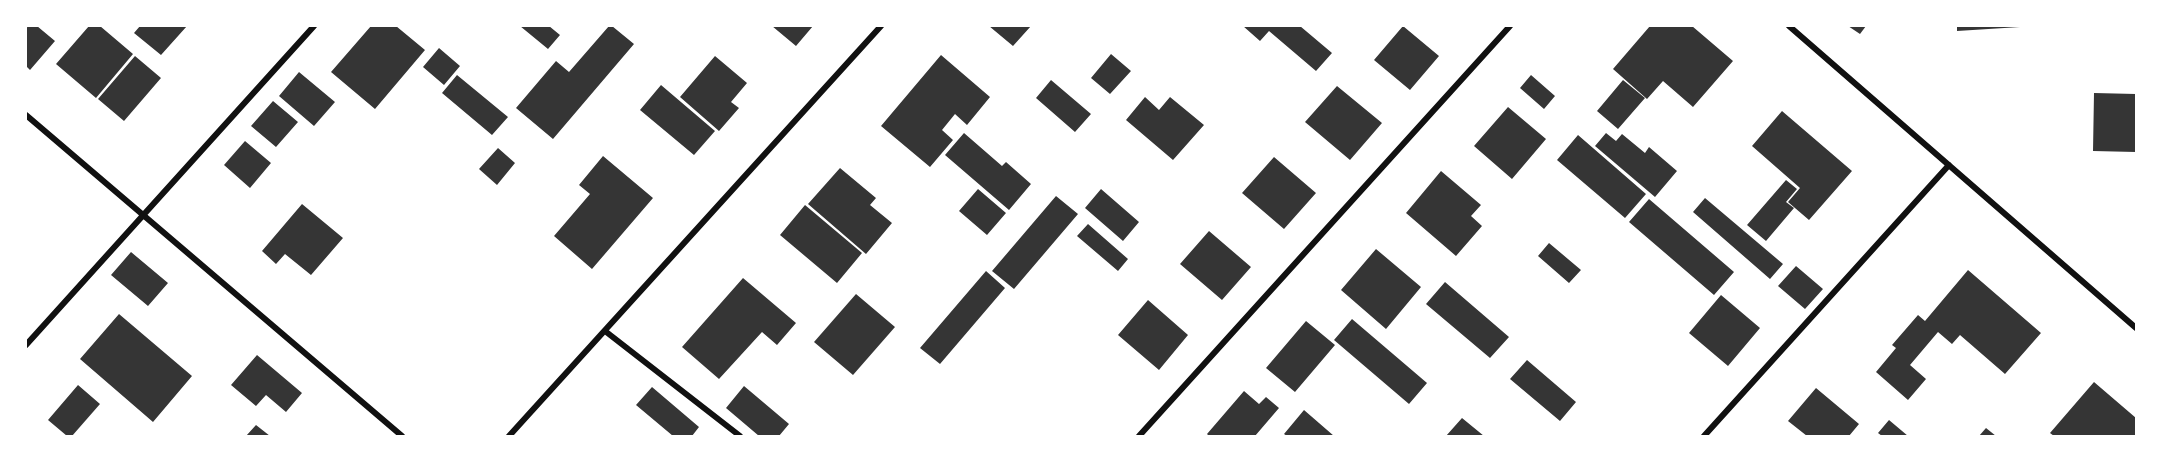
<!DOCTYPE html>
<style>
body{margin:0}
#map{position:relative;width:2162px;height:462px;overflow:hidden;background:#fff;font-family:"PT Sans Narrow",sans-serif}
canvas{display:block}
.frame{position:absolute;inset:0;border:27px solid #fff;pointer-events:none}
</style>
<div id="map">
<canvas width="2162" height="462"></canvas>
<div class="frame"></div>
</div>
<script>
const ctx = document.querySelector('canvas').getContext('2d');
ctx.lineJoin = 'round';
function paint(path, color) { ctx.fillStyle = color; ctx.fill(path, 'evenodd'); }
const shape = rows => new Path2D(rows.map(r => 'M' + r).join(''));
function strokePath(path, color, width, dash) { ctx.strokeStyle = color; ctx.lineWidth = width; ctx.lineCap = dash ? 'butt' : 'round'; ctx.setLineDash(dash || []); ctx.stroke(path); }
paint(shape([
 [28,26,37,26,55,41,30,70,26,66,26,29],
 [89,26,100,26,133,54,96,98,56,64],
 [140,26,187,26,161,55,134,33],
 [371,26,396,26,425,50,375,109,331,72],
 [520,26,549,26,560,35,548,49],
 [609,26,612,26,634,44,553,139,516,108,556,61,569,72],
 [772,26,813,26,796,46],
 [989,26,1031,26,1013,46],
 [1243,26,1300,26,1332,53,1316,71,1269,31,1260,41],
 [1403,26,1439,56,1410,90,1374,60],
 [1650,26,1692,26,1733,61,1693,107,1663,81,1647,99,1613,69],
 [1848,26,1866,26,1860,34],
 [1957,26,2019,26,2020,27,1957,31],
 [439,48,460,66,444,85,423,67],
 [1111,54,1131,71,1110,94,1091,78],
 [941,55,990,97,967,125,955,114,942,130,953,140,930,167,881,126],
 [135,56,161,78,124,121,98,99],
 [715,56,747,83,731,102,739,108,719,131,680,97],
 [299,72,335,102,314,126,279,96],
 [457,75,508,117,492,135,442,93],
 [1531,75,1555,96,1544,109,1520,88],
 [1051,80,1091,114,1075,132,1036,98],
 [1623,80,1645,98,1618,129,1597,111],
 [661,85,715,131,694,155,640,110],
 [1337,86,1382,123,1350,160,1305,122],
 [2094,93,2136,94,2136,152,2093,151],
 [1145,97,1159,110,1170,97,1204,125,1173,160,1126,120],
 [273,101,298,122,276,147,251,126],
 [1508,107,1546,139,1512,179,1474,146],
 [1782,111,1852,171,1809,220,1788,202,1800,188,1752,146],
 [964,133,1002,166,1006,162,1031,184,1009,210,945,155],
 [1606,133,1616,141,1622,134,1645,153,1649,147,1677,171,1655,197,1595,146],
 [1578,135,1646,194,1625,218,1557,160],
 [245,141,271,163,250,188,224,165],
 [498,148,515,163,497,185,479,169],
 [603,156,653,198,592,269,554,236,590,194,579,185],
 [1274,157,1316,193,1284,229,1242,193],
 [840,168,876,198,870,205,892,223,866,254,808,204],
 [1441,171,1481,205,1471,216,1482,226,1456,256,1406,213],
 [1786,180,1797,189,1786,202,1794,208,1766,241,1747,225],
 [978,189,1006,213,987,235,959,211],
 [1101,189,1139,222,1123,241,1085,208],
 [1056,196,1078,214,1014,289,992,271],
 [1705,198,1783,264,1770,279,1693,212],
 [1649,199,1734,272,1714,295,1629,222],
 [302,204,343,238,311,275,285,254,276,264,262,251],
 [805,205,862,253,837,283,780,235],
 [1088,224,1128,259,1118,271,1077,236],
 [1209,231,1251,267,1222,300,1180,264],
 [1549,243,1581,270,1569,283,1538,256],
 [1376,249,1421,287,1386,329,1341,290],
 [131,252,168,283,148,306,111,275],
 [1796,266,1823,289,1805,309,1778,286],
 [1968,270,2041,333,2005,374,1960,335,1952,344,1938,332,1910,365,1926,379,1908,400,1876,372,1896,348,1892,345,1918,315,1925,321],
 [986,271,1005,288,940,364,920,348],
 [743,278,796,323,777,345,762,332,719,379,682,347],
 [1445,282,1509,337,1490,358,1426,304],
 [856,294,895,327,853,375,814,342],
 [1721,295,1760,328,1728,366,1689,333],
 [1148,300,1188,335,1159,370,1118,335],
 [119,314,192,376,153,422,80,359],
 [1352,319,1427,383,1409,404,1334,340],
 [1306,321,1335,345,1295,392,1266,368],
 [257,355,302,393,286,412,266,395,256,406,231,385],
 [1527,360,1576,402,1560,421,1510,379],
 [2094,382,2136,418,2136,436,2054,436,2050,433],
 [78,385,100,404,72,436,67,436,48,420],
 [744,386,789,424,779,436,759,436,726,408],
 [652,387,699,427,692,436,673,436,636,405],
 [1816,388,1859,424,1849,436,1807,436,1788,421],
 [1244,391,1259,404,1266,397,1279,408,1255,436,1209,436,1207,434],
 [1304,410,1334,436,1287,436,1284,434],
 [1462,418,1484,436,1446,436],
 [1889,420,1908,436,1882,436,1878,433],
 [256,425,270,436,246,436],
 [1986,428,1996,436,1979,436]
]), '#353535');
strokePath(shape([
 [1789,26,2136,328],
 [26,115,402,436],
 [605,331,740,436],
 [26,345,314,26],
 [509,436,881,26],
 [1139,436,1510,26],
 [1704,436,1949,165]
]), '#111', 6);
</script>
